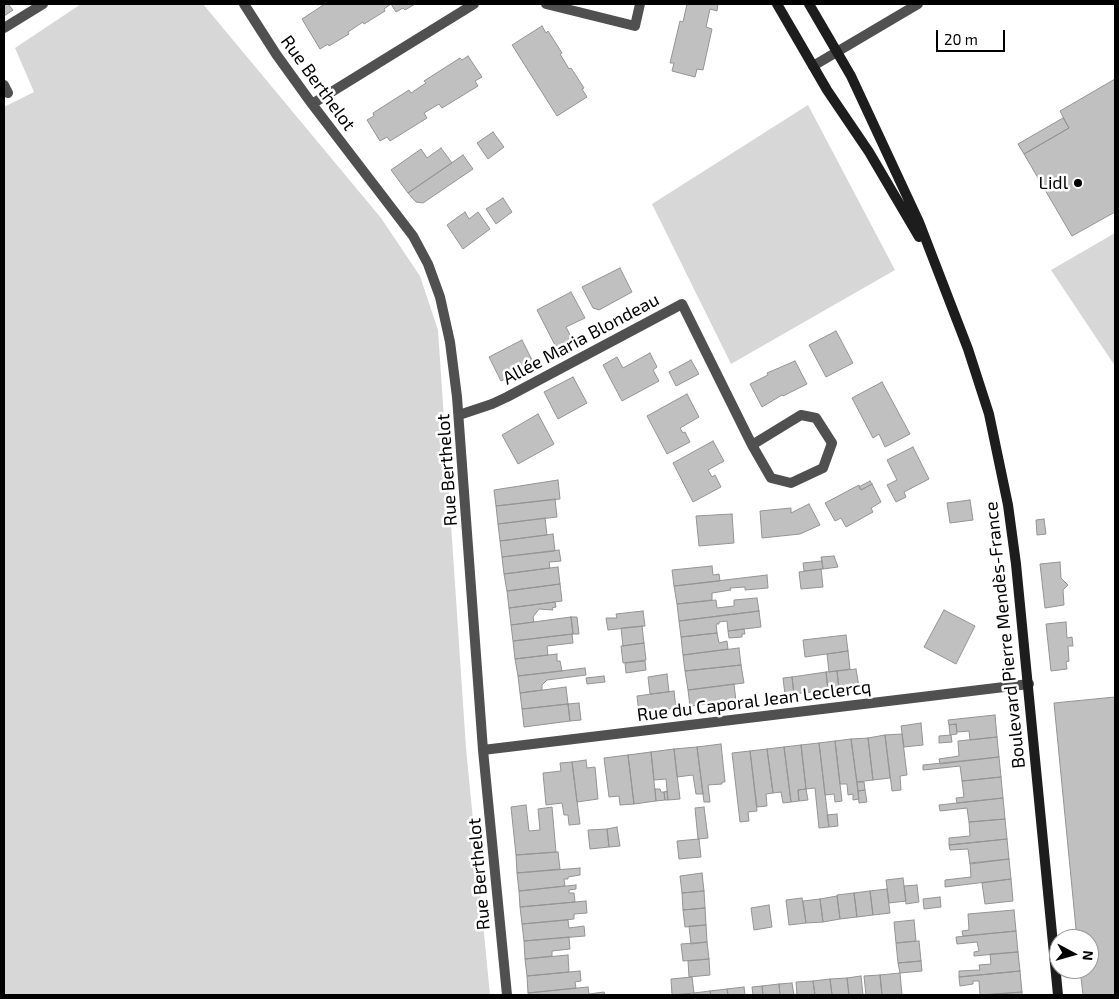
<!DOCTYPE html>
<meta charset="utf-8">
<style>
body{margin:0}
#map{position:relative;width:1119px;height:999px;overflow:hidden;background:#fff;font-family:"Exo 2",sans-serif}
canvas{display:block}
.frame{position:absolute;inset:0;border:5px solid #000;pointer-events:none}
.north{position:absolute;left:1049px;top:929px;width:50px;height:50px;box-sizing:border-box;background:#fff;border:1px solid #999;border-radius:50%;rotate:96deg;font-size:14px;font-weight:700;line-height:20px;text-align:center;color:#000}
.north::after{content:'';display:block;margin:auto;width:18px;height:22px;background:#000;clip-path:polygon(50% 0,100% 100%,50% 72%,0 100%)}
.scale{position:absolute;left:936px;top:30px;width:69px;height:22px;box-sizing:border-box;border:2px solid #000;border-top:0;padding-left:6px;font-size:15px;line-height:18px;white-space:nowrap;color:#000;-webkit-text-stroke:4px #fff;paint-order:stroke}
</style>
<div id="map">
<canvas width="1119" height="999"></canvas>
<div class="frame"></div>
<div class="north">N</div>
<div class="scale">20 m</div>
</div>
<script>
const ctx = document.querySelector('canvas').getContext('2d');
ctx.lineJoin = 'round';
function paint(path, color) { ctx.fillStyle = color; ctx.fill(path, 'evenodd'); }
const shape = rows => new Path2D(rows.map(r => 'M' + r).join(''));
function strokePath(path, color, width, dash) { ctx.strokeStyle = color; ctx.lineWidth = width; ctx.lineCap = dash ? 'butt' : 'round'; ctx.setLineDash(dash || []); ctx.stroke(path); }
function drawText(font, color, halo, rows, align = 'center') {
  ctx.font = font + ' "Exo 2",sans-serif'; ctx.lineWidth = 5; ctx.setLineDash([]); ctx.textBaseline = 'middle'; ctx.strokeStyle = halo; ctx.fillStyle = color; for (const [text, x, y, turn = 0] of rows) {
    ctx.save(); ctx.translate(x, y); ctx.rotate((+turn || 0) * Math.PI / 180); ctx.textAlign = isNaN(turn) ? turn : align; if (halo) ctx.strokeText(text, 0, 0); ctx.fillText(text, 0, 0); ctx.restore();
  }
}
paint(shape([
 [81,4,203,4,381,218,420,276,438,330,466,748,490,995,4,995,4,107,34,92,15,48],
 [808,105,895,270,731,364,652,204],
 [1115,233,1115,366,1051,270]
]), '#d7d7d7');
const building = shape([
 [4,4,8,4,13,10,4,16,4,4],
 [325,4,415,4,405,10,403,8,396,12,391,4,384,9,385,11,364,24,363,22,348,32,349,34,329,46,328,44,320,49,302,19,325,4],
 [686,4,718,4,717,11,710,9,706,27,712,29,703,70,697,69,695,77,672,71,674,63,670,63,680,21,683,22,687,4,686,4],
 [542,26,546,33,548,31,562,53,560,54,569,69,571,68,584,88,582,89,587,97,557,116,512,45,542,26],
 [468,56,482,77,475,81,478,86,442,108,439,104,424,113,427,118,390,141,387,137,380,141,367,120,374,116,373,113,409,90,411,93,426,83,424,81,460,58,462,60,468,56],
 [1115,79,1115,212,1072,236,1024,154,1069,128,1060,111,1115,79],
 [1063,118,1069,128,1024,154,1018,144,1063,118],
 [493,132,504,147,488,159,477,143,493,132],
 [441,148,452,163,408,193,391,170,421,149,427,158,441,148],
 [463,155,473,169,423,203,416,202,408,193,463,155],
 [503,198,512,212,496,224,486,209,503,198],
 [465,212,469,219,478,212,490,229,463,249,447,225,465,212],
 [620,268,632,292,599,310,593,308,582,287,620,268],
 [571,292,585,318,566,327,574,343,558,351,537,310,571,292],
 [836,331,853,363,826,377,809,345,836,331],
 [522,340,534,364,501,381,489,357,522,340],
 [650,353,657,367,653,370,659,381,622,401,603,365,617,357,623,368,650,353],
 [691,360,699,374,676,386,669,372,691,360],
 [795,361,807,384,783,396,782,395,762,407,750,384,768,375,767,373,795,361],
 [573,377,587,403,558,419,544,392,573,377],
 [882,382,910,434,885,447,879,434,873,438,852,398,882,382],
 [687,394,699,417,680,428,683,433,685,432,690,442,667,454,647,416,687,394],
 [538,414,554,444,518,464,502,435,538,414],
 [713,441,724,461,708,470,712,477,715,475,721,487,693,502,673,463,713,441],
 [913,447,929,479,904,492,906,497,896,502,887,485,897,480,887,460,913,447],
 [558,480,560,499,496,506,494,490,558,480],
 [870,481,872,484,861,490,859,487,870,481],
 [872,484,881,502,871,508,873,512,846,527,841,518,835,521,825,503,859,485,861,490,872,484],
 [555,499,557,517,498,524,496,506,555,499],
 [970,500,973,520,950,523,947,503,970,500],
 [809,504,820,525,800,534,762,538,760,511,791,508,791,513,809,504],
 [732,514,734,543,699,546,696,516,732,514],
 [545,518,547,535,500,541,498,524,545,518],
 [1044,519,1046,534,1037,535,1036,520,1044,519],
 [553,534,555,551,502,557,500,541,553,534],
 [559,550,561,561,549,562,550,568,504,574,502,557,559,550],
 [834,556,838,567,823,569,821,557,834,556],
 [822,561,823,569,804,571,803,563,822,561],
 [1060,562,1061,578,1068,585,1063,590,1064,605,1045,608,1040,564,1060,562],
 [712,566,713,575,719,574,720,581,674,586,672,570,712,566],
 [558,567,560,584,507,591,504,574,558,567],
 [821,569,823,587,801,589,799,572,821,569],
 [767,575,768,588,745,590,745,587,730,588,731,590,712,593,712,600,677,604,674,586,767,575],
 [560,584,562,601,509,608,507,591,560,584],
 [757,598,759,611,679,621,677,604,716,600,717,608,734,606,734,600,757,598],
 [555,602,556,607,552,608,553,610,539,609,533,617,534,622,511,625,509,608,555,602],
 [944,610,975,626,956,664,924,647,944,610],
 [643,611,645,626,608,630,606,618,617,618,616,614,643,611],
 [759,611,761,627,728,631,727,621,719,622,719,624,716,624,717,633,681,637,679,621,759,611],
 [571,617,577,617,579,634,573,634,571,617],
 [571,617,573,634,513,641,511,625,571,617],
 [1066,622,1067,638,1072,637,1073,646,1068,646,1069,661,1066,662,1067,669,1051,671,1046,624,1066,622],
 [642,626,644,643,623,646,621,628,642,626],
 [744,629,745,634,742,634,742,637,729,638,728,631,744,629],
 [717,633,719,643,727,641,728,649,683,655,681,637,717,633],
 [572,634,573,643,547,646,548,655,515,659,513,641,572,634],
 [846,635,848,651,805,657,803,640,846,635],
 [644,643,646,660,623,663,621,646,644,643],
 [739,648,741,665,685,671,683,655,739,648],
 [848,651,850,669,829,672,827,654,848,651],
 [557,654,557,661,560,661,562,671,518,676,515,659,557,654],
 [645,661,646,670,626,673,625,663,645,661],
 [741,665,744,683,688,690,685,671,741,665],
 [585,668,586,675,547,680,542,685,542,690,520,693,518,676,585,668],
 [856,669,859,687,839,689,837,671,856,669],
 [837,671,839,689,828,690,826,672,837,671],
 [826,672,828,690,794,694,792,677,826,672],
 [667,674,669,692,650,694,648,677,667,674],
 [604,676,605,682,587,684,586,678,604,676],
 [792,677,794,694,785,695,783,678,792,677],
 [734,684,736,701,690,706,688,690,734,684],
 [566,687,568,704,522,709,520,693,566,687],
 [674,691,676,708,639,713,637,696,674,691],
 [1115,697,1115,995,1083,995,1080,969,1089,969,1089,939,1077,939,1054,703,1115,697],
 [579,703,581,720,570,721,568,704,579,703],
 [568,704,570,721,524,727,522,709,568,704],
 [995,715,997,737,970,740,969,731,957,732,956,724,949,725,948,720,995,715],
 [921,723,923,745,904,747,901,726,921,723],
 [956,724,957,734,950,735,949,725,956,724],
 [902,734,907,775,900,776,901,790,892,791,885,735,902,734],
 [885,735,890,778,873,780,868,738,885,735],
 [951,735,952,742,939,743,939,736,951,735],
 [997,737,999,757,940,764,939,759,959,756,958,741,997,737],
 [868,738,873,780,857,782,851,739,868,738],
 [851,739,859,799,853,800,853,794,848,795,847,784,840,784,835,741,851,739],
 [835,741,842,801,835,802,834,794,825,795,819,743,835,741],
 [819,743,829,827,819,828,815,788,806,789,801,745,819,743],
 [721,744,725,782,722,782,722,784,708,785,710,802,704,802,697,747,721,744],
 [801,745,806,789,798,790,799,801,791,802,784,747,801,745],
 [697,747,703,794,696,794,693,775,677,777,674,749,697,747],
 [784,747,791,802,783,803,781,792,773,793,767,749,784,747],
 [674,749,680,799,668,800,666,779,654,780,651,752,674,749],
 [767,749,773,793,766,794,767,806,757,807,750,751,767,749],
 [750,751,757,811,748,812,749,821,740,822,732,753,750,751],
 [651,752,656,801,634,804,628,755,651,752],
 [628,755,634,804,620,805,619,796,609,797,604,758,628,755],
 [999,757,1001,777,962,781,960,766,923,770,923,765,999,757],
 [586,760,587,768,595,767,598,799,577,802,572,762,586,760],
 [572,762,580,824,569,825,568,815,564,815,562,803,546,805,543,773,561,771,560,763,572,762],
 [1001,777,1003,798,957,803,956,798,964,797,962,781,1001,777],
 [857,782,864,782,865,790,858,791,857,782],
 [655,789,660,789,661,792,664,792,665,800,656,801,655,789],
 [806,789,808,800,799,801,798,790,806,789],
 [865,790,867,802,859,803,858,791,865,790],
 [667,791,668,800,665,800,664,792,667,791],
 [1003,798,1005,819,969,822,967,808,940,811,939,805,1003,798],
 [526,805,529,831,540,830,538,809,552,807,556,852,516,855,511,807,526,805],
 [704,807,708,838,698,839,695,808,704,807],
 [837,814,838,826,829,827,827,815,837,814],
 [1005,819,1007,839,949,845,949,838,970,836,969,822,1005,819],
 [617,827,620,846,609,847,607,829,617,827],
 [607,829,609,847,590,849,588,830,607,829],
 [699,839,701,857,679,859,677,841,699,839],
 [1007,839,1009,859,970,864,968,849,950,850,949,845,1007,839],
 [558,852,560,869,517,873,516,855,558,852],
 [1009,859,1011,879,945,887,945,880,971,877,970,863,1009,859],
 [580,868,580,875,568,877,568,879,564,879,565,886,519,891,517,873,580,868],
 [702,873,704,891,682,893,680,876,702,873],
 [903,878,906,901,889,903,886,880,903,878],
 [1011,879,1013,901,985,904,982,883,1011,879],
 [576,885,576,889,569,890,569,893,574,893,575,902,520,907,519,891,576,885],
 [917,885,919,902,906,904,904,886,917,885],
 [887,889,890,913,873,915,870,891,887,889],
 [704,891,705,908,683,910,682,893,704,891],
 [870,891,873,915,857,917,854,893,870,891],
 [854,893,857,917,840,919,837,895,854,893],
 [837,896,840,919,823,922,820,899,837,896],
 [940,897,941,907,924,909,923,899,940,897],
 [802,898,806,923,789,925,786,900,802,898],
 [820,899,823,922,806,923,803,901,820,899],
 [586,901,587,913,574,914,574,919,522,924,520,907,586,901],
 [769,905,772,927,754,930,751,908,769,905],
 [705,908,706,925,685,927,683,910,705,908],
 [1014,910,1016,931,963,936,962,931,969,930,968,914,1014,910],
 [568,920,569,928,584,926,585,936,524,941,522,924,568,920],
 [914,920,916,941,896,943,894,922,914,920],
 [706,925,707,942,691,944,689,926,706,925],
 [1016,931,1018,952,974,956,974,952,979,951,977,942,957,944,956,937,1016,931],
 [569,937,570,949,552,951,552,956,525,959,524,941,569,937],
 [919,941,921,961,898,963,896,943,919,941],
 [707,942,709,959,683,961,681,944,707,942],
 [1018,952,1020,971,959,977,959,971,980,970,979,965,991,964,990,954,1018,952],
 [568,955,569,972,527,976,525,959,568,955],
 [709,959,710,975,689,977,688,961,709,959],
 [921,961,922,971,900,973,898,963,921,961],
 [580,971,581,981,575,982,576,988,528,993,527,976,580,971],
 [1020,971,1022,992,980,995,979,981,973,981,973,984,960,986,959,977,1020,971],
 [900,973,902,995,882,995,880,975,900,973],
 [880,975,882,995,866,995,864,976,880,975],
 [861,976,863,995,849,995,847,978,861,976],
 [692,977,694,993,672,995,671,979,692,977],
 [847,978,849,995,832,995,830,979,847,978],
 [830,979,832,995,815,995,813,981,830,979],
 [813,981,815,995,797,995,796,982,813,981],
 [792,983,794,995,780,995,779,984,792,983],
 [779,984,780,995,763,995,762,986,779,984],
 [762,986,763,995,753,995,752,987,762,986],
 [588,987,589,994,604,992,605,995,528,995,528,993,588,987],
 [744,987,745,995,728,995,727,989,744,987],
 [727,989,728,995,711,995,710,991,727,989],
 [710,991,711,995,694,995,694,993,710,991],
 [1022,992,1022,995,987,995,1022,992]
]);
paint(building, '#c0c0c0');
strokePath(building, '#949494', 1);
strokePath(shape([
 [244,4,276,54,312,104,413,236,428,264,440,297,450,342,457,397,483,750,507,995],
 [546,4,635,26,640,4],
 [4,28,43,4],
 [813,66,918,4],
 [4,85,8,93],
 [312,104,474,4],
 [459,415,492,404,507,397,682,304,752,445,771,478,791,483,823,468,832,443,816,418,801,415,752,445],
 [483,750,1029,684]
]), '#505050', 10);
strokePath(shape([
 [777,4,827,90,869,152,919,237],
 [809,4,851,76,919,222,968,349,989,414,1008,505,1016,564,1058,995]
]), '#1d1d1d', 10);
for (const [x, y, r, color] of [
 [1078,183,5,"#000"]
]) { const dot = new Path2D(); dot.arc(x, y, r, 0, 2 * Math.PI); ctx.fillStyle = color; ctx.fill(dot); strokePath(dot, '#fff', 2); }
drawText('18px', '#000', '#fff', [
 ["Rue Berthelot",318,83,54],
 ["Allée Maria Blondeau",581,339,-28],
 ["Rue Berthelot",447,470,-94],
 ["Boulevard Pierre Mendès-France",1005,635,-96],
 ["Rue du Caporal Jean Leclercq",754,701,-7],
 ["Rue Berthelot",479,874,-95]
]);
drawText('18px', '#000', '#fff', [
 ["Lidl",1068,183]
], 'right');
</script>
